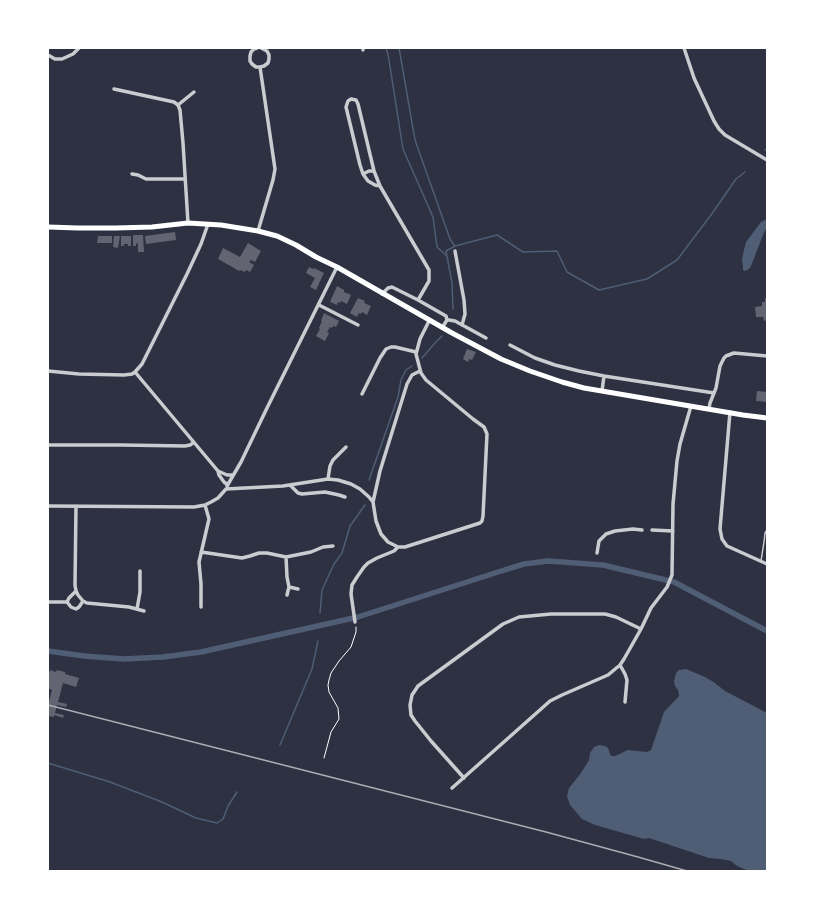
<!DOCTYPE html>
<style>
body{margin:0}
#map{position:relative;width:815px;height:919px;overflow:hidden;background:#2d3142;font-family:"IBM Plex Serif",serif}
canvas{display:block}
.frame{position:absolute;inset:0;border:49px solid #fff;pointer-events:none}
</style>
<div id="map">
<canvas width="815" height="919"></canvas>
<div class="frame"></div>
</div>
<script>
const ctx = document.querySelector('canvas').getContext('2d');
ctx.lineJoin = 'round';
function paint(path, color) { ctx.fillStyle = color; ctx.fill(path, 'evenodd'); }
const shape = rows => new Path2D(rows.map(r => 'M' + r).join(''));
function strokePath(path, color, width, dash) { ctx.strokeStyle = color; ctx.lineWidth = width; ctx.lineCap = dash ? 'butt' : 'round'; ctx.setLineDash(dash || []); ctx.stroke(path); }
paint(shape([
 [767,219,767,227,763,235,751,266,749,269,745,271,743,270,743,267,742,260,743,254,746,242,761,222],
 [686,669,705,677,715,683,725,691,767,713,767,871,749,871,737,866,731,861,721,859,709,858,649,838,644,839,595,825,582,819,570,805,567,796,569,788,581,773,589,760,590,753,594,747,599,745,605,746,608,748,611,756,615,756,628,750,647,752,651,750,664,712,679,696,678,690,675,686,674,681,676,673,679,670]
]), '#4f5d75');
strokePath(shape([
 [386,48,388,54,403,149,433,217,437,247,447,256],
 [399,48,415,140,450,239,454,245],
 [765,150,767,149],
 [453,309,452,283,446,251,455,246,497,235,523,252,557,251,567,272,599,290,647,279,677,260,711,215,736,179,745,172],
 [422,358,435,343,442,336],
 [369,480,398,397,401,380,406,370,412,366],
 [320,613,322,590,334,564,342,553,350,526,365,505],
 [280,745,312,669,318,641],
 [48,763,110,782,162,802,196,818,217,823,223,819,228,806,237,792]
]), '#4f5d75', 1.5);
strokePath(shape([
 [48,651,84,656,124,659,163,657,201,652,358,617,495,573,524,564,548,561,603,565,674,582,767,631]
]), '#4f5d75', 5.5);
paint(shape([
 [175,232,176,240,146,244,145,236],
 [133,235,143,235,144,252,138,252,138,243,136,244,136,246,133,246],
 [98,236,112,236,112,243,97,243],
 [114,236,120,236,118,248,113,247],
 [121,236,131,236,131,246,128,246,128,244,124,244,124,246,121,246],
 [248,243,261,251,255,262,251,260,249,262,254,265,250,272,246,270,245,272,240,270,239,271,234,268,218,259,223,248,240,257],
 [309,267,313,269,314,268,324,273,316,290,310,287,315,278,306,273],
 [337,286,344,290,344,292,351,295,347,304,341,301,340,303,338,302,337,305,330,302],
 [358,298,365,301,364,303,371,306,367,315,362,312,361,314,359,313,357,317,350,313],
 [765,298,767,298,767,320,764,321,763,317,756,317,755,307,762,306,762,302,765,302],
 [324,313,339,321,336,327,333,326,332,328,330,327,327,332,329,333,325,341,316,336,320,329,319,328,322,321,321,321],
 [467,349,476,352,472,360,469,359,468,362,463,359],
 [757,391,767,392,767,402,756,401],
 [50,670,56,672,57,670,65,672,65,674,79,678,76,687,63,683,58,702,67,704,66,707,57,705,55,713,64,715,63,718,54,715,54,717,48,716,48,705,52,690,48,688,48,677]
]), '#626471');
strokePath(shape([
 [324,758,331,732,339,719,338,708,329,692,328,685,329,680,331,673,339,661,351,647,356,632,356,627]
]), '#fff', 1);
strokePath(shape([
 [761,561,764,542,765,533,767,530]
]), '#caccd0', 1.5);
strokePath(shape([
 [257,48,254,49,251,52,250,56,250,61,252,64,256,67,260,67,264,66,268,63,269,59,269,55,267,51,261,48],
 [363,48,363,50],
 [684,48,694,78,714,121,719,129,725,135,767,160],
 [48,55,55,59,62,59,73,54,79,48],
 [114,89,174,102,178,105,180,110,183,143,188,223],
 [178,105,194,92],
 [132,174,138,175,146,179,185,179],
 [363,174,369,171,374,171],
 [380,186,374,171,358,104,356,100,351,99,348,101,346,107,360,165,363,174,368,181,375,185,380,186,429,270,429,281,418,300],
 [208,224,201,244,187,274,142,364,135,372,218,471,219,475,224,482,228,485],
 [258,231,273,180,275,169,260,67],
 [455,251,464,300,465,314,462,325],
 [382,294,388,288,392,287,418,300,446,316,447,320,442,328],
 [319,305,358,325],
 [447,320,449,320,455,321,486,338],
 [510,345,535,358,555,365,579,371,604,376,714,393],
 [48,371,79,374,124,375,132,374,135,372],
 [602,391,604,376],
 [362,394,380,358,386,349,391,347,395,347,416,352],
 [709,409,710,403,716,388,720,366,724,358,726,356,734,353,767,356],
 [730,412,720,529,722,539,727,546,767,564],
 [48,445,121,445,185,446,190,445,193,443],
 [218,471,227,475,233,475],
 [328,479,330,466,333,460,346,447],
 [290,485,298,493,302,494,325,492,339,495,345,497],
 [227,486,241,462,267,408,337,267],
 [373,502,380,471,407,384,412,375,420,371],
 [48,506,194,507,205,505,211,502,218,498,226,489,283,486,328,479,338,480,351,484,360,489,369,497,373,502,376,521,381,534,388,542,398,547,405,547,480,523,482,521,483,516,487,434,484,427,473,419,426,380,421,373,416,354,420,339,429,321],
 [76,506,75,585,76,591,78,595,83,601,87,603,129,607,144,611],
 [652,530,673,531],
 [201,552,242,558,250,556,259,553,267,553,286,557,311,552,323,547,333,546],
 [597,553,599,541,606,534,615,531,633,529,642,530],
 [286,557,287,577,289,587,287,595],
 [289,587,298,589],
 [48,602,67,602],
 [67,602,71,607,76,609,79,607,83,601],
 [67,602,69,598,76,591],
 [201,607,201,584,199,562,209,519,205,505],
 [137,609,140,592,140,571],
 [355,622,351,594,352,585,357,577,364,567,368,563,377,558,394,551,398,547],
 [620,665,625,674,627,680,625,702],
 [464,778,431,741,415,721,411,715,410,705,412,695,418,686,503,624,519,617,551,614,605,614,616,617,641,629],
 [452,788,550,701,562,695,608,675,620,665,624,659,641,629,651,608,667,587,672,575,673,504,677,461,680,444,691,406]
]), '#caccd0', 3.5);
strokePath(shape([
 [48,227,78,228,115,228,152,227,188,223,221,225,258,231,277,236,296,245,316,257,337,267,452,333,501,359,530,371,562,382,584,388,743,415,767,418]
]), '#fff', 5);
strokePath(shape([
 [48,705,546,832,638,857,687,871]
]), '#abadb3', 1.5);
</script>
